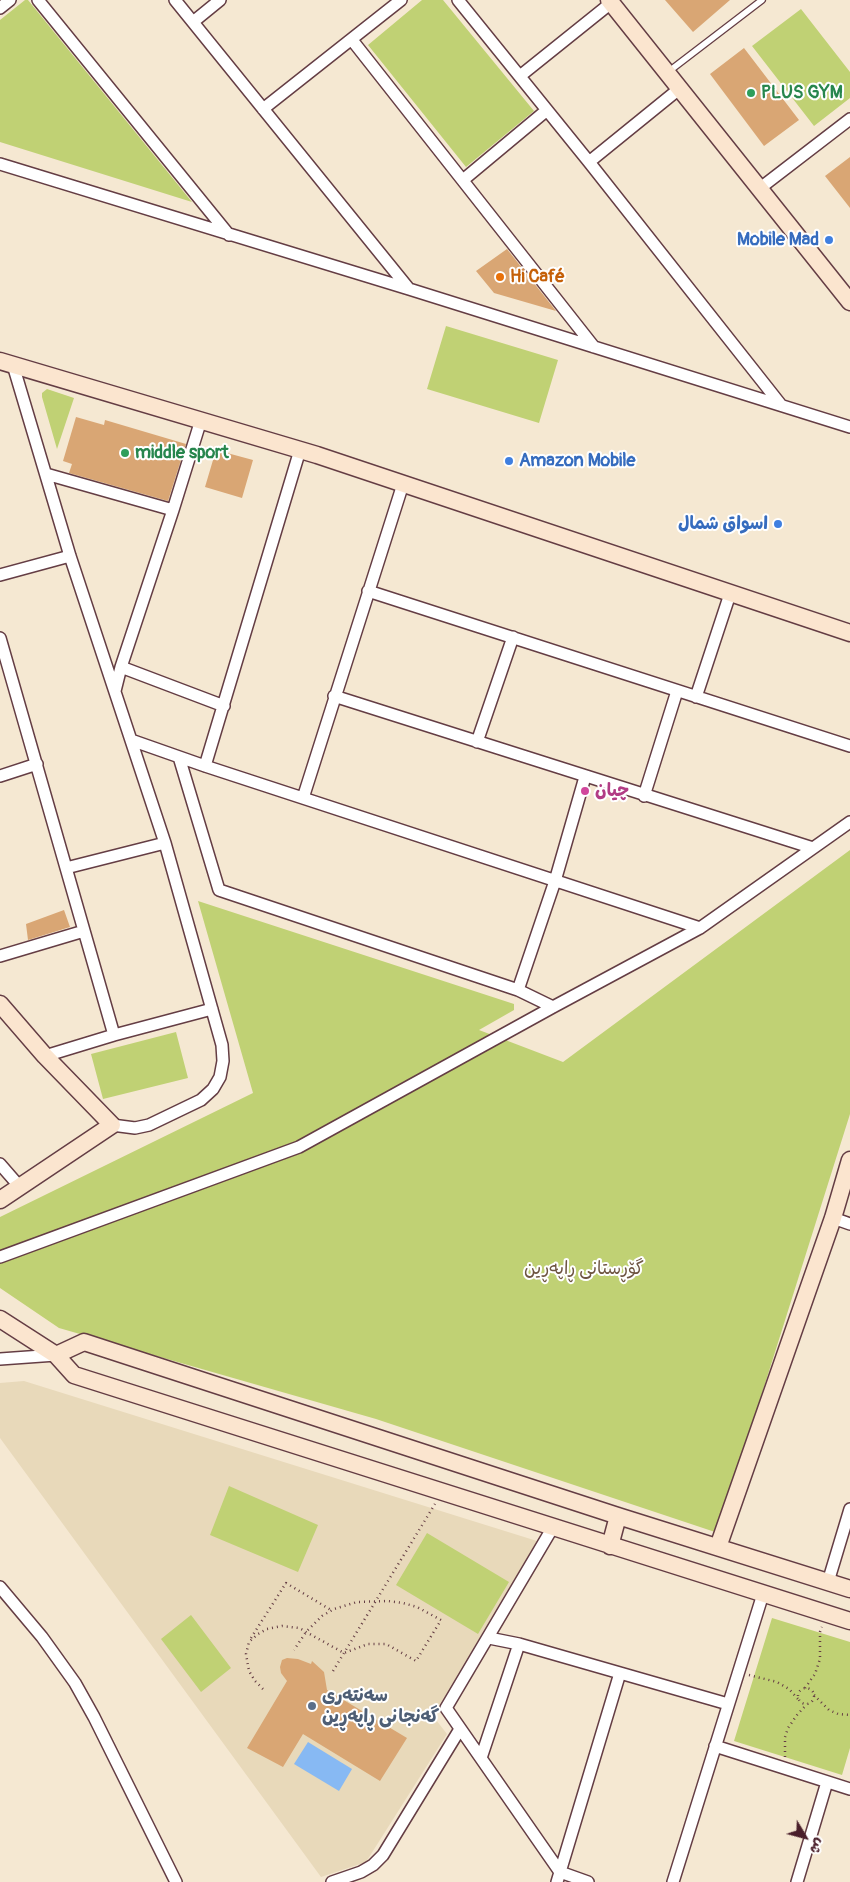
<!DOCTYPE html>
<meta charset="utf-8">
<style>
body{margin:0}
#map{position:relative;width:850px;height:1882px;overflow:hidden;background:#f5e8d2;font-family:Pangolin,"Playpen Sans Arabic",sans-serif}
canvas{display:block}
.north{position:absolute;left:780px;top:1812px;width:50px;height:50px;-webkit-text-stroke:4px #fff;paint-order:stroke;rotate:127deg;font-size:14px;font-weight:700;line-height:20px;text-align:center;color:#4a1f2b}
.north::after{content:'';display:block;margin:auto;width:18px;height:22px;background:#4a1f2b;clip-path:polygon(50% 0,100% 100%,50% 72%,0 100%)}
</style>
<div id="map">
<canvas width="850" height="1882"></canvas>
<div class="north">ش</div>
</div>
<script>
const ctx = document.querySelector('canvas').getContext('2d');
ctx.lineJoin = 'round';
function paint(path, color) { ctx.fillStyle = color; ctx.fill(path, 'evenodd'); }
const shape = rows => new Path2D(rows.map(r => 'M' + r).join(''));
function strokePath(path, color, width, dash) { ctx.strokeStyle = color; ctx.lineWidth = width; ctx.lineCap = dash ? 'butt' : 'round'; ctx.setLineDash(dash || []); ctx.stroke(path); }
function drawText(font, color, halo, rows, align = 'center') {
  ctx.font = font + ' Pangolin,"Playpen Sans Arabic",sans-serif'; ctx.lineWidth = 4; ctx.setLineDash([]); ctx.textBaseline = 'middle'; ctx.strokeStyle = halo; ctx.fillStyle = color; for (const [text, x, y, turn = 0] of rows) {
    ctx.save(); ctx.translate(x, y); ctx.rotate((+turn || 0) * Math.PI / 180); ctx.textAlign = isNaN(turn) ? turn : align; if (halo) ctx.strokeText(text, 0, 0); ctx.fillText(text, 0, 0); ctx.restore();
  }
}
paint(shape([
 [24,1381,537,1541,433,1716,447,1734,366,1862,321,1877,0,1438,0,1383]
]), '#e8d9ba');
paint(shape([
 [25,0,28,0,192,202,0,142,0,20],
 [422,0,443,0,534,111,466,167,368,45],
 [801,9,850,72,850,98,814,126,752,46],
 [446,326,558,360,539,423,427,389],
 [47,389,74,398,57,449,42,397,42,393],
 [850,850,850,1114,718,1533,376,1419,59,1328,0,1288,0,1217,253,1093,198,901,514,1004,514,1010,479,1030,563,1062],
 [176,1032,188,1078,103,1099,91,1054],
 [229,1486,318,1525,298,1572,210,1535],
 [427,1533,509,1582,478,1634,396,1585],
 [191,1615,231,1668,201,1692,161,1639],
 [772,1618,850,1642,850,1748,842,1775,734,1741]
]), '#c0d174');
paint(shape([
 [308,1742,352,1769,339,1791,294,1764]
]), '#87b9f3');
paint(shape([
 [665,0,730,0,693,32],
 [744,48,799,120,764,146,710,74],
 [850,157,850,208,825,176],
 [507,249,556,311,494,293,476,271],
 [76,417,104,425,105,420,186,444,168,501,69,473,72,464,63,461],
 [216,450,253,460,242,498,205,487],
 [64,910,70,927,28,940,26,924],
 [287,1658,298,1659,311,1664,312,1661,324,1672,327,1690,407,1738,380,1781,303,1734,283,1767,247,1748,287,1681,281,1673,280,1667,282,1660]
]), '#d9a674');
const lane = shape([
 [668,72,762,0]
]);
const street = shape([
 [38,0,229,235],
 [175,0,409,289],
 [458,0,589,162,781,405],
 [0,8,10,0],
 [193,22,220,0],
 [352,40,594,347],
 [520,76,611,3],
 [263,109,401,0],
 [589,162,679,89],
 [0,164,409,289,850,427],
 [463,180,547,110],
 [759,189,850,119],
 [13,365,70,556,165,843,222,1045,223,1061,220,1077,213,1089,201,1100,149,1125,135,1128,112,1125],
 [46,474,173,510],
 [0,575,70,556],
 [368,591,850,746],
 [0,638,114,1035],
 [121,667,224,706],
 [115,691,121,667,173,510,201,420],
 [334,696,813,848],
 [696,697,730,594],
 [131,740,205,766,700,928],
 [477,742,513,637],
 [179,757,219,890,518,990,553,1007],
 [205,766,300,450],
 [0,776,37,764],
 [644,796,677,691],
 [303,798,403,484],
 [66,868,165,843],
 [0,956,84,931],
 [518,990,555,881,585,777],
 [45,1056,114,1035,212,1009],
 [0,1164,20,1187],
 [833,1218,850,1224],
 [0,1257,299,1147,553,1007,700,928,850,822],
 [0,1359,56,1355],
 [553,1527,446,1708,560,1872,588,1882],
 [828,1582,850,1509],
 [0,1587,42,1637,75,1683,94,1717,176,1882],
 [489,1638,519,1644,728,1704],
 [715,1746,850,1789],
 [481,1758,519,1644],
 [332,1882,361,1872,373,1865,383,1855,460,1729],
 [557,1882,620,1673],
 [673,1882,763,1594],
 [797,1882,827,1782]
]);
const secondary = shape([
 [609,0,850,302],
 [0,361,317,455,850,633],
 [0,1004,45,1056,112,1125,0,1200],
 [0,1319,56,1355,74,1375,850,1621],
 [56,1355,84,1342,618,1516,850,1589],
 [610,1546,618,1516],
 [718,1547,833,1218,850,1160]
]);
strokePath(lane, '#643d44', 8);
strokePath(street, '#643d44', 14);
strokePath(secondary, '#643d44', 19);
strokePath(shape([
 [251,1638,286,1583,331,1610],
 [333,1671,435,1504],
 [749,1675,777,1682,789,1689,798,1699],
 [805,1688,815,1674,820,1659,820,1632,822,1627],
 '798 1696a8 8 0 1 1 16 0a8 8 0 1 1-16 0Z',
 [263,1689,255,1681,249,1671,246,1654,249,1642,258,1634,267,1629,282,1626,299,1628,303,1630,306,1632,344,1653,368,1644,386,1644,416,1661,441,1620,417,1607,403,1603,388,1601,357,1602,334,1609,322,1616,306,1632,294,1650],
 [814,1695,829,1710,838,1714,850,1715],
 [785,1757,785,1737,788,1728,797,1715,807,1704]
]), '#643d44', 2.5, [1, 4]);
strokePath(lane, '#fff', 5.5);
strokePath(street, '#fff', 11);
strokePath(secondary, '#fbe5cf', 16);
for (const [x, y, r, color] of [
 [751,93,5,"#2e9e5b"],
 [829,240,5,"#3f7fe0"],
 [500,277,5,"#e8710a"],
 [125,453,5,"#2e9e5b"],
 [509,461,5,"#3f7fe0"],
 [778,524,5,"#3f7fe0"],
 [585,791,5,"#d1479c"],
 [312,1706,5,"#5c6f8a"]
]) { const dot = new Path2D(); dot.arc(x, y, r, 0, 2 * Math.PI); ctx.fillStyle = color; ctx.fill(dot); strokePath(dot, '#fff', 2); }
drawText('bold 18px', '#27864d', '#fff', [
 ["PLUS GYM",761,93],
 ["middle sport",135,453]
], 'left');
drawText('bold 18px', '#366cbe', '#fff', [
 ["Mobile Mad",819,240],
 ["Amazon Mobile",519,461,"left"],
 ["اسواق شمال",768,524]
], 'right');
drawText('bold 18px', '#c56008', '#fff', [
 ["Hi Café",510,277]
], 'left');
drawText('bold 18px', '#b23c85', '#fff', [
 ["چيان",595,791]
], 'left');
drawText('18px', '#6d5441', '#fff', [
 ["گۆڕستانی ڕاپەڕین",584,1269]
]);
drawText('bold 18px', '#4e5e75', '#fff', [
 ["سەنتەری",322,1696],
 ["گەنجانی ڕاپەڕین",322,1717]
], 'left');
</script>
